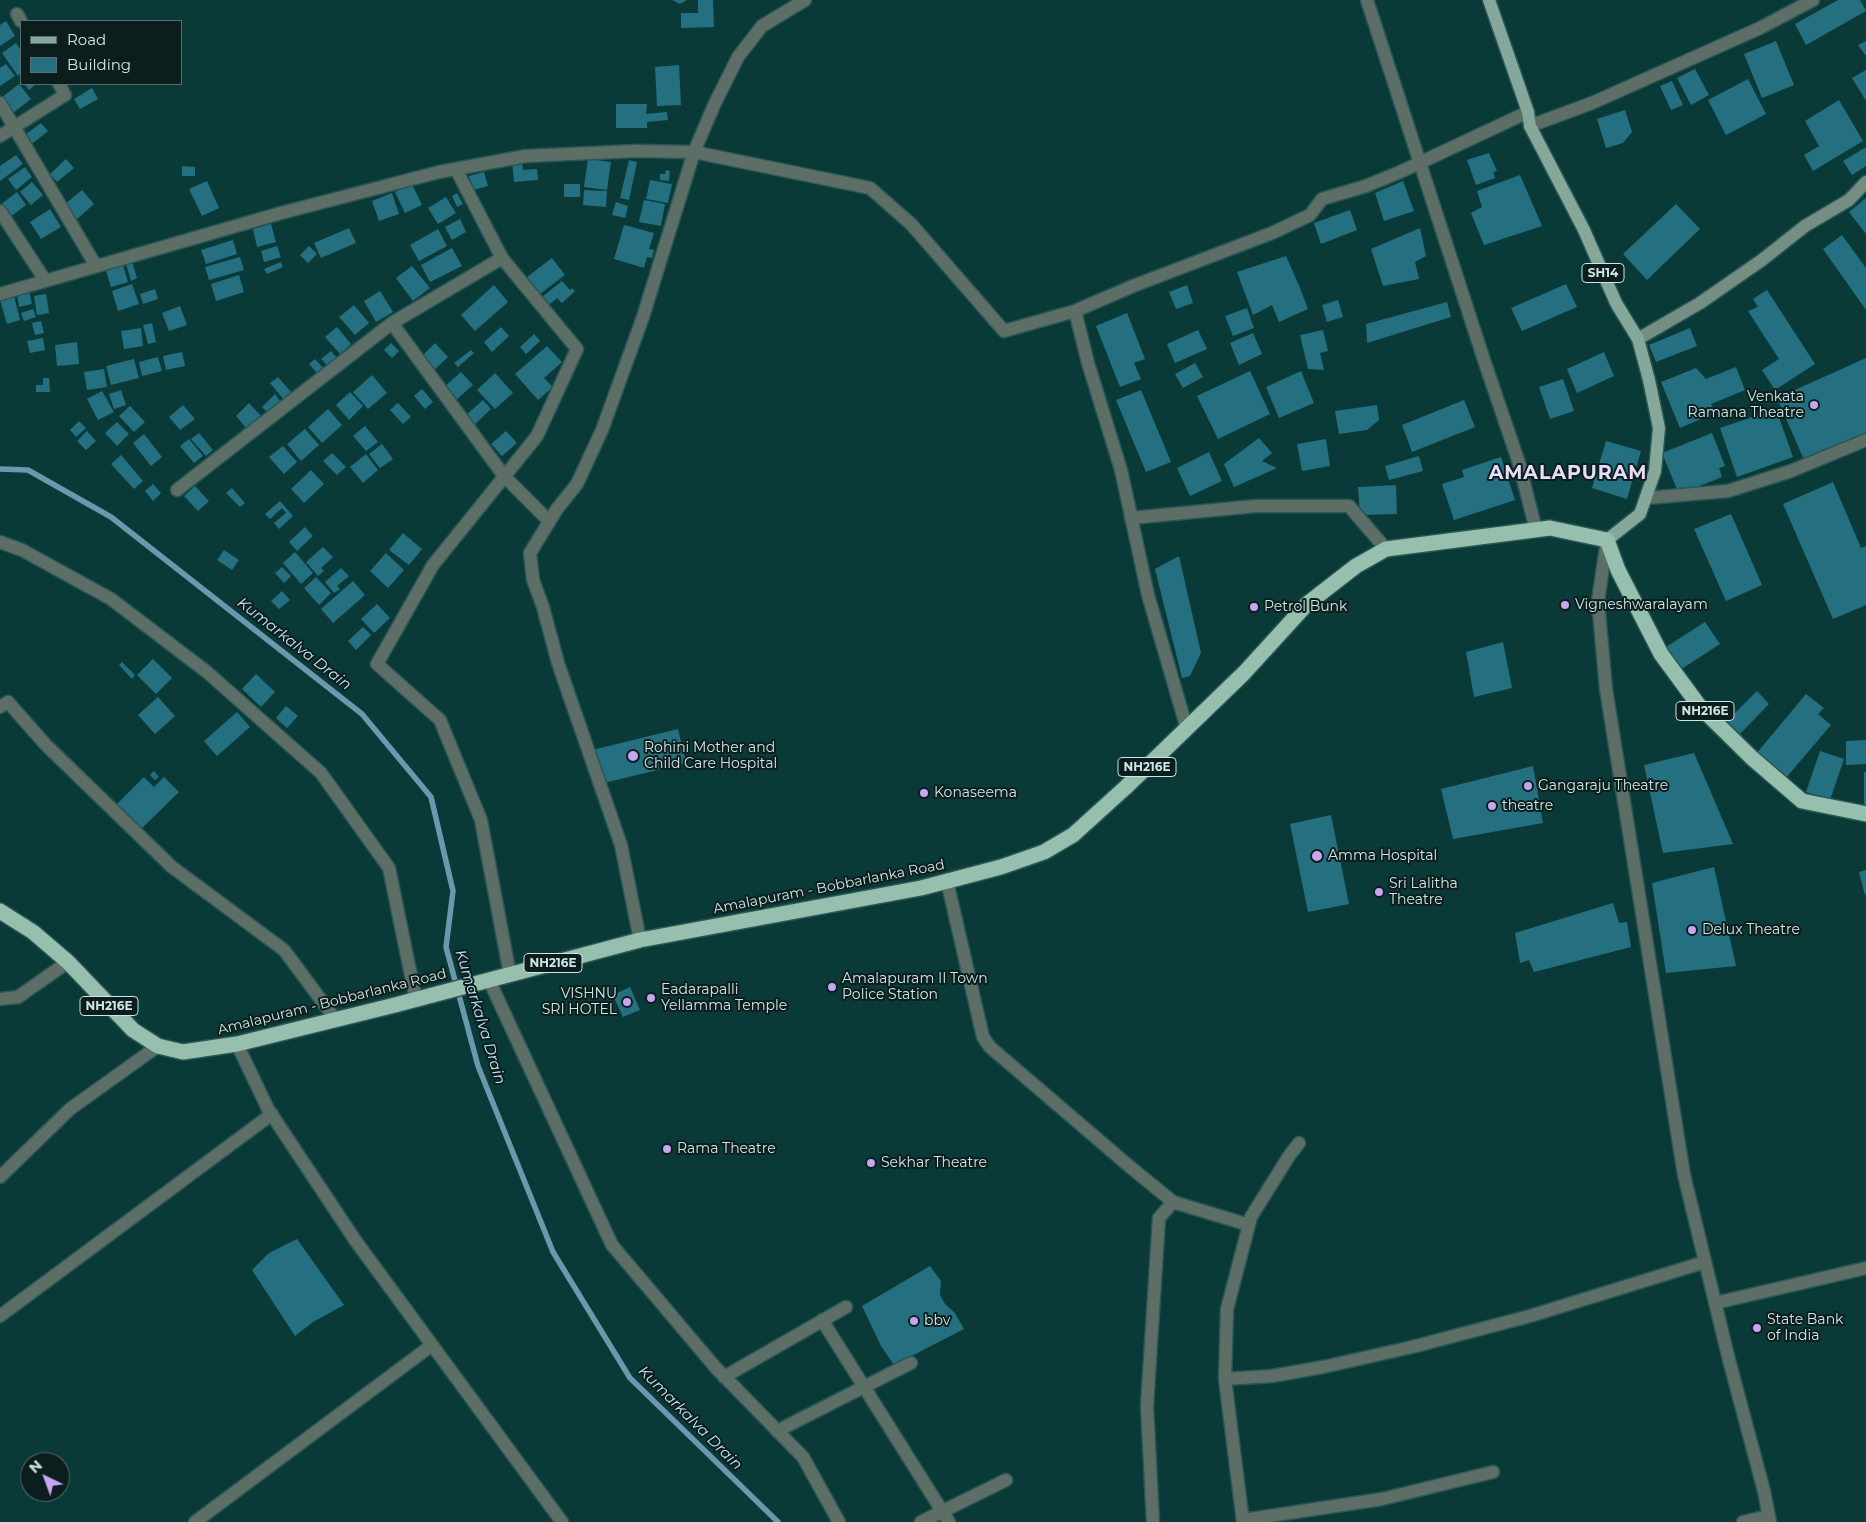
<!DOCTYPE html>
<style>
body{margin:0}
#map{position:relative;width:1866px;height:1522px;overflow:hidden;background:#0a3a38;font-family:Montserrat,sans-serif}
canvas{display:block}
.legend{position:absolute;left:20px;top:20px;width:162px;height:65px;box-sizing:border-box;background:#0b1e1d;border:1px solid #596e6d;margin:0;padding:6px 9px;list-style:none;font-size:15px;color:#cfe6e4}
.legend li{display:flex;align-items:center;gap:10px;height:25px}
.legend b{width:25px;border:1px solid #596e6d}
.north{position:absolute;left:20px;top:1452px;width:50px;height:50px;box-sizing:border-box;background:#0b1e1d;border:1px solid #596e6d;border-radius:50%;rotate:318deg;font-size:14px;font-weight:700;line-height:20px;text-align:center;color:#cfe6e4}
.north::after{content:'';display:block;margin:auto;width:18px;height:22px;background:#c8a6ef;clip-path:polygon(50% 0,100% 100%,50% 72%,0 100%)}
</style>
<div id="map">
<canvas width="1866" height="1522"></canvas>
<ul class="legend">
<li><b style="height:6px;background:#86a89a"></b>Road</li>
<li><b style="height:14px;background:#247080"></b>Building</li>
</ul>
<div class="north">N</div>
</div>
<script>
const ctx = document.querySelector('canvas').getContext('2d');
ctx.lineJoin = 'round';
const shape = rows => new Path2D(rows.map(r => 'M' + r).join(''));
function strokePath(path, color, width, dash) { ctx.strokeStyle = color; ctx.lineWidth = width; ctx.lineCap = dash ? 'butt' : 'round'; ctx.setLineDash(dash || []); ctx.stroke(path); }
function paint(path, color) { ctx.fillStyle = color; ctx.fill(path, 'evenodd'); }
function drawText(font, color, halo, rows, align = 'center') {
  ctx.font = font + ' Montserrat,sans-serif'; ctx.lineWidth = 4; ctx.setLineDash([]); ctx.textBaseline = 'middle'; ctx.strokeStyle = halo; ctx.fillStyle = color; for (const [text, x, y, turn = 0] of rows) {
    ctx.save(); ctx.translate(x, y); ctx.rotate((+turn || 0) * Math.PI / 180); ctx.textAlign = isNaN(turn) ? turn : align; if (halo) ctx.strokeText(text, 0, 0); ctx.fillText(text, 0, 0); ctx.restore();
  }
}
strokePath(shape([
 [0,469,28,470,111,517,362,714,431,797,453,891,446,947,478,1066,553,1252,630,1378,778,1522]
]), '#6c98ae', 5.5);
paint(shape([
 [672,0,687,0,680,4],
 [698,0,713,0,714,27,681,28,681,13,698,13],
 [1838,0,1860,0,1866,11,1806,45,1795,24],
 [6,21,15,36,0,46,0,25],
 [1776,41,1794,85,1762,98,1744,54],
 [1866,41,1866,56,1858,45],
 [16,43,21,51,21,73,18,76,2,53],
 [6,64,15,76,0,86,0,68],
 [679,65,681,105,657,106,655,67],
 [1695,69,1709,95,1691,105,1677,78],
 [1866,70,1866,101,1852,78],
 [1748,79,1766,114,1726,135,1708,100],
 [1672,81,1683,105,1671,110,1660,86],
 [19,84,31,99,13,113,1,98],
 [27,84,36,84,29,90,25,85],
 [92,88,98,99,80,109,74,99],
 [1839,100,1863,141,1813,171,1804,155,1819,146,1805,121],
 [616,104,647,104,646,114,667,112,668,120,647,122,647,128,616,128],
 [1625,110,1632,132,1623,143,1606,148,1597,119],
 [41,123,48,131,28,147,21,138],
 [1866,147,1866,166,1852,175,1843,161],
 [1489,153,1497,171,1493,172,1495,178,1476,185,1467,160],
 [16,155,23,164,0,181,0,166],
 [66,159,74,168,57,182,50,174],
 [588,159,611,162,607,190,584,187],
 [629,160,637,162,629,200,620,198],
 [512,161,522,161,523,170,537,169,538,180,514,182],
 [182,166,195,167,195,176,182,176],
 [25,167,32,177,16,190,8,179],
 [666,170,670,171,669,181,660,180,660,174,665,174],
 [484,172,488,186,473,190,469,176],
 [1520,175,1542,226,1484,245,1471,213,1482,207,1477,191],
 [650,180,672,184,668,203,646,199],
 [207,181,219,208,202,216,189,189],
 [1403,181,1414,211,1384,221,1375,193],
 [32,182,43,195,31,205,20,192],
 [412,184,422,205,405,213,395,192],
 [564,184,580,184,580,197,564,197],
 [82,190,94,204,77,219,65,204],
 [584,190,607,191,606,207,583,205],
 [17,192,26,205,9,218,0,205],
 [392,193,399,214,379,221,372,201],
 [457,193,463,204,457,207,452,196],
 [446,197,456,213,438,224,428,208],
 [1866,198,1866,234,1849,212],
 [644,200,665,204,661,226,639,222],
 [616,202,628,206,625,218,612,215],
 [1676,204,1700,229,1647,280,1623,254],
 [50,209,61,227,41,239,30,222],
 [1350,210,1357,230,1321,244,1314,223],
 [460,219,466,232,452,240,445,227],
 [271,224,276,242,257,247,253,229],
 [624,225,654,233,649,249,654,250,652,258,647,257,644,268,614,259],
 [349,228,356,243,321,258,314,243],
 [1420,228,1426,256,1415,262,1419,279,1383,286,1371,249],
 [438,229,447,246,419,261,410,245],
 [1842,235,1866,268,1866,310,1823,249],
 [233,240,237,254,206,264,201,250],
 [277,246,281,257,264,262,261,251],
 [309,246,317,254,308,263,300,255],
 [452,248,462,266,430,282,421,265],
 [1286,256,1300,288,1308,309,1279,322,1272,305,1253,315,1237,272],
 [240,257,244,270,209,280,205,267],
 [552,258,565,275,540,294,527,277],
 [122,262,128,282,111,287,105,267],
 [132,262,137,278,131,281,126,264],
 [281,262,283,267,267,274,264,269],
 [412,266,430,288,413,301,396,278],
 [239,275,244,292,216,301,211,284],
 [562,281,570,290,572,288,575,291,562,303,557,298,549,305,542,297],
 [132,284,139,304,118,311,112,291],
 [1566,284,1577,307,1522,331,1511,308],
 [494,285,508,302,475,331,461,315],
 [1187,285,1193,303,1176,309,1169,292],
 [155,289,158,299,143,304,140,294],
 [1767,290,1815,364,1775,390,1762,370,1779,359,1748,311,1758,307,1753,299],
 [29,291,32,304,19,307,17,293],
 [380,291,393,312,376,322,364,301],
 [46,294,49,313,37,315,34,296],
 [14,296,20,320,7,324,0,300],
 [1338,300,1343,317,1327,322,1322,305],
 [1447,302,1451,317,1367,343,1366,324],
 [354,305,369,323,355,335,339,317],
 [180,306,187,325,169,331,162,313],
 [1247,308,1254,328,1233,336,1225,316],
 [33,309,36,317,24,321,21,313],
 [1127,313,1145,359,1134,363,1141,379,1120,387,1096,326],
 [41,321,44,333,35,335,32,323],
 [152,323,156,342,148,344,143,325],
 [337,327,351,344,340,354,325,337],
 [501,327,509,336,492,352,484,342],
 [141,328,143,346,124,349,121,331],
 [1690,328,1697,346,1656,362,1649,345],
 [1198,330,1207,349,1175,363,1167,344],
 [1323,330,1328,351,1320,353,1324,370,1308,369,1300,335],
 [1253,333,1262,354,1239,365,1230,343],
 [534,334,540,341,526,354,520,347],
 [43,338,45,350,30,353,27,341],
 [77,342,79,364,57,366,55,345],
 [391,343,399,351,392,358,384,350],
 [435,343,448,357,433,371,420,358],
 [547,346,562,362,544,378,553,387,538,400,515,374],
 [471,350,474,353,458,367,454,363],
 [331,351,337,358,328,366,321,359],
 [182,352,185,366,166,370,163,356],
 [1604,352,1614,376,1577,393,1567,369],
 [158,357,162,371,142,376,139,362],
 [1866,358,1866,434,1805,462,1777,398],
 [134,359,139,378,111,385,106,366],
 [315,359,324,369,318,374,309,364],
 [1195,363,1203,377,1183,388,1175,374],
 [1736,367,1745,390,1711,404,1715,413,1680,428,1661,382,1696,368,1706,379],
 [104,369,107,387,87,390,84,372],
 [1250,371,1270,414,1218,439,1197,396],
 [1301,371,1314,403,1279,418,1266,387],
 [461,372,473,385,456,400,444,387],
 [495,373,513,393,495,409,477,390],
 [372,375,387,393,368,409,353,392],
 [278,377,292,393,284,400,270,383],
 [43,378,49,378,50,392,36,392,36,385,43,385],
 [1563,379,1574,411,1550,419,1539,387],
 [422,389,433,402,425,409,414,396],
 [121,390,126,405,114,409,109,394],
 [1141,390,1171,462,1146,472,1116,400],
 [102,391,114,412,98,420,87,399],
 [350,392,363,406,349,420,336,405],
 [275,394,280,401,268,413,262,407],
 [483,400,491,409,473,426,465,416],
 [1464,400,1475,427,1412,452,1402,425],
 [249,403,261,416,247,429,236,416],
 [398,403,411,417,403,424,390,410],
 [183,405,195,419,180,430,169,417],
 [1377,405,1379,420,1367,430,1339,434,1335,411],
 [130,406,145,422,134,432,119,416],
 [328,409,342,425,322,443,308,427],
 [1776,409,1793,457,1737,477,1720,428],
 [79,421,86,428,76,437,70,430],
 [117,422,129,434,117,446,105,433],
 [365,426,378,442,366,451,353,436],
 [305,429,319,445,301,461,287,444],
 [87,431,96,441,86,450,77,441],
 [506,431,517,443,502,456,491,444],
 [199,433,213,450,206,456,191,439],
 [1712,433,1725,466,1719,468,1722,477,1679,494,1662,453],
 [144,434,162,457,151,466,133,443],
 [1259,438,1272,453,1262,461,1277,468,1234,487,1224,464],
 [189,439,203,456,194,463,180,446],
 [1326,439,1330,466,1302,471,1297,444],
 [1606,441,1641,451,1627,499,1592,488],
 [382,444,393,459,380,468,369,454],
 [283,446,297,462,284,474,269,457],
 [1209,452,1222,481,1190,496,1177,468],
 [332,453,346,467,337,475,323,461],
 [366,454,378,470,363,483,350,467],
 [121,455,143,481,134,489,111,464],
 [1419,456,1423,471,1389,480,1385,466],
 [1501,457,1515,500,1454,520,1442,484,1464,477,1462,470],
 [311,470,324,484,304,503,291,489],
 [1833,482,1861,548,1866,546,1866,605,1833,619,1783,504],
 [153,484,161,493,153,501,145,491],
 [1396,485,1397,514,1360,515,1358,487],
 [195,486,209,501,198,511,184,496],
 [232,488,245,503,240,507,226,493],
 [280,501,293,516,279,529,274,523,286,513,282,508,270,519,265,514],
 [1731,514,1762,585,1726,601,1694,529],
 [305,527,313,536,297,551,289,542],
 [403,533,422,549,409,565,389,550],
 [323,547,333,557,321,568,324,571,318,576,306,562],
 [224,550,239,560,232,570,217,560],
 [295,552,313,573,301,584,283,563],
 [386,553,404,570,388,588,370,571],
 [1179,556,1201,653,1190,676,1182,678,1155,569],
 [282,567,291,576,284,583,275,573],
 [341,568,349,576,337,586,340,589,334,593,325,582],
 [316,577,331,593,319,605,304,588],
 [353,581,365,595,333,623,321,609],
 [282,591,290,600,279,609,271,601],
 [377,604,390,618,374,633,361,619],
 [1705,622,1720,644,1680,670,1666,647],
 [363,627,371,635,356,650,348,641],
 [1503,642,1512,688,1474,697,1466,652],
 [153,659,172,678,156,694,137,675],
 [122,662,135,675,132,679,119,665],
 [256,674,275,692,261,707,242,689],
 [1757,691,1769,704,1739,735,1726,722],
 [1806,694,1824,708,1818,714,1831,725,1785,779,1756,754],
 [158,697,175,716,155,734,138,715],
 [286,706,298,716,287,728,276,718],
 [237,712,250,727,217,756,204,741],
 [678,729,686,763,600,784,592,750],
 [1866,740,1866,764,1846,765,1846,741],
 [1820,751,1844,759,1830,800,1806,792],
 [1694,753,1733,844,1663,853,1644,765],
 [1533,766,1543,823,1453,839,1441,789],
 [154,771,159,777,155,780,150,775],
 [1864,772,1866,772,1866,805,1864,805],
 [144,777,154,787,164,777,179,792,140,830,116,805],
 [1331,815,1349,904,1308,912,1290,824],
 [1714,867,1736,966,1666,973,1652,883],
 [1866,870,1866,895,1865,895,1859,872],
 [1613,903,1619,923,1627,922,1631,947,1534,972,1529,960,1520,963,1515,933],
 [630,987,640,1010,623,1017,613,995],
 [297,1239,344,1305,313,1322,295,1336,252,1270,269,1253],
 [930,1266,941,1281,940,1295,945,1304,955,1313,964,1329,894,1365,881,1346,862,1306]
]), '#247080');
const street = shape([
 [1367,0,1485,363,1519,463,1536,530],
 [17,14,21,21],
 [0,103,96,266],
 [1530,126,1592,103,1760,28,1813,0],
 [0,136,65,95,59,84],
 [456,169,502,258,577,349,537,436,433,565,377,664,440,720,481,820,510,975],
 [0,211,45,280],
 [502,258,392,323,504,476,549,521],
 [0,294,281,213,439,172,526,156,636,151,694,152,870,188,911,224,1004,331,1075,311,1133,286,1272,233,1310,215,1322,199,1366,186,1400,172,1528,112],
 [1075,311,1088,363,1121,470,1148,595,1187,729],
 [177,490,392,323],
 [1647,498,1728,491,1791,471,1866,440],
 [1131,518,1256,506,1349,506,1386,549],
 [1607,540,1598,601,1606,689,1684,1175,1729,1360,1764,1491,1770,1522],
 [0,542,22,550,111,599,207,672,321,773,389,868,416,1000],
 [0,707,8,702,46,745,172,867,284,950,336,1020],
 [947,881,983,1037,990,1047,1129,1166,1173,1202],
 [640,940,621,845,558,663,543,607,533,580,530,553,557,509,577,484,602,430,643,317,694,152,715,103,738,57,762,26,805,0],
 [489,980,612,1245,716,1368,803,1457,839,1522],
 [0,999,18,997,68,962],
 [237,1044,268,1109,355,1240,562,1522],
 [0,1177,70,1109,158,1046],
 [1715,1303,1866,1268],
 [0,1316,272,1114],
 [822,1320,949,1522],
 [724,1377,846,1307],
 [1225,1379,1272,1376,1323,1367,1412,1347,1530,1316,1705,1262],
 [777,1431,911,1363],
 [1243,1520,1382,1499,1493,1472],
 [195,1522,432,1345],
 [921,1522,1006,1480],
 [1153,1522,1147,1406,1159,1218,1173,1202,1249,1225],
 [1243,1522,1225,1379,1227,1309,1251,1217,1289,1156,1299,1143],
 [1743,1522,1768,1516]
]);
const secondary = shape([
 [1638,339,1700,303,1762,260,1805,226,1849,200,1866,182]
]);
const primary = shape([
 [1489,0,1528,112,1530,126,1584,230,1616,303,1638,339,1649,380,1659,428,1655,471,1640,514,1607,540]
]);
const highway = shape([
 [0,911,33,932,68,962,133,1030,158,1046,183,1052,237,1044,395,1005,640,940,921,888,1001,867,1044,852,1073,835,1126,787,1244,673,1307,604,1356,566,1386,549,1550,528,1607,540,1618,570,1661,654,1700,707,1752,758,1802,801,1866,814]
]);
strokePath(street, '#2a5654', 15);
strokePath(secondary, '#2a5654', 15);
strokePath(primary, '#2a5654', 15);
strokePath(highway, '#2a5654', 18);
strokePath(street, '#5d6e67', 12);
strokePath(secondary, '#758e84', 12);
strokePath(primary, '#86a89a', 12);
strokePath(highway, '#96bfae', 15);
for (const [x, y, r, color] of [
 [1814,405,5,"#c8a6ef"],
 [1565,605,5,"#c8a6ef"],
 [1254,607,5,"#c8a6ef"],
 [633,756,6,"#c8a6ef"],
 [1528,786,5,"#c8a6ef"],
 [924,793,5,"#c8a6ef"],
 [1492,806,5,"#c8a6ef"],
 [1317,856,6,"#c8a6ef"],
 [1379,892,5,"#c8a6ef"],
 [1692,930,5,"#c8a6ef"],
 [832,987,5,"#c8a6ef"],
 [651,998,5,"#c8a6ef"],
 [627,1002,5,"#c8a6ef"],
 [667,1149,5,"#c8a6ef"],
 [871,1163,5,"#c8a6ef"],
 [914,1321,5,"#c8a6ef"],
 [1757,1328,5,"#c8a6ef"]
]) { const dot = new Path2D(); dot.arc(x, y, r, 0, 2 * Math.PI); ctx.fillStyle = color; ctx.fill(dot); strokePath(dot, '#0b1e1d', 2); }
for (const [x, y, w] of [
 [1603,273,42],
 [1705,711,58],
 [1147,767,58],
 [553,963,58],
 [109,1006,58]
]) { const box = new Path2D(); box.roundRect(x - w / 2, y - 9.5, w, 19, 4); ctx.fillStyle = '#0b1e1d'; ctx.fill(box); strokePath(box, '#cfe6e4', 1); }
drawText('bold 12px', '#cfe6e4', null, [
 ["SH14",1603,273],
 ["NH216E",1705,711],
 ["NH216E",1147,767],
 ["NH216E",553,963],
 ["NH216E",109,1006]
]);
drawText('14px', '#cfe6e4', '#0b1e1d', [
 ["Venkata",1804,397,"right"],
 ["Ramana Theatre",1804,413,"right"],
 ["Vigneshwaralayam",1575,605],
 ["Petrol Bunk",1264,607],
 ["Rohini Mother and",644,748],
 ["Child Care Hospital",644,764],
 ["Gangaraju Theatre",1538,786],
 ["Konaseema",934,793],
 ["theatre",1502,806],
 ["Amma Hospital",1328,856],
 ["Sri Lalitha",1389,884],
 ["Theatre",1389,900],
 ["Delux Theatre",1702,930],
 ["Amalapuram II Town",842,979],
 ["Police Station",842,995],
 ["Eadarapalli",661,990],
 ["Yellamma Temple",661,1006],
 ["VISHNU",617,994,"right"],
 ["SRI HOTEL",617,1010,"right"],
 ["Rama Theatre",677,1149],
 ["Sekhar Theatre",881,1163],
 ["State Bank",1767,1320],
 ["of India",1767,1336],
 ["bbv",924,1321]
], 'left');
drawText('14px', '#cfe6e4', '#0b1e1d', [
 ["Amalapuram - Bobbarlanka Road",829,887,-11],
 ["Amalapuram - Bobbarlanka Road",332,1002,-14]
]);
drawText('italic 15px', '#c6e5f9', '#0b1e1d', [
 ["Kumarkalva Drain",294,644,38],
 ["Kumarkalva Drain",480,1017,73],
 ["Kumarkalva Drain",690,1418,45]
]);
ctx.letterSpacing = '1px';
drawText('bold 19px', '#e8dcf8', '#0b1e1d', [
 ["AMALAPURAM",1568,473]
]);
ctx.letterSpacing = '0px';
</script>
